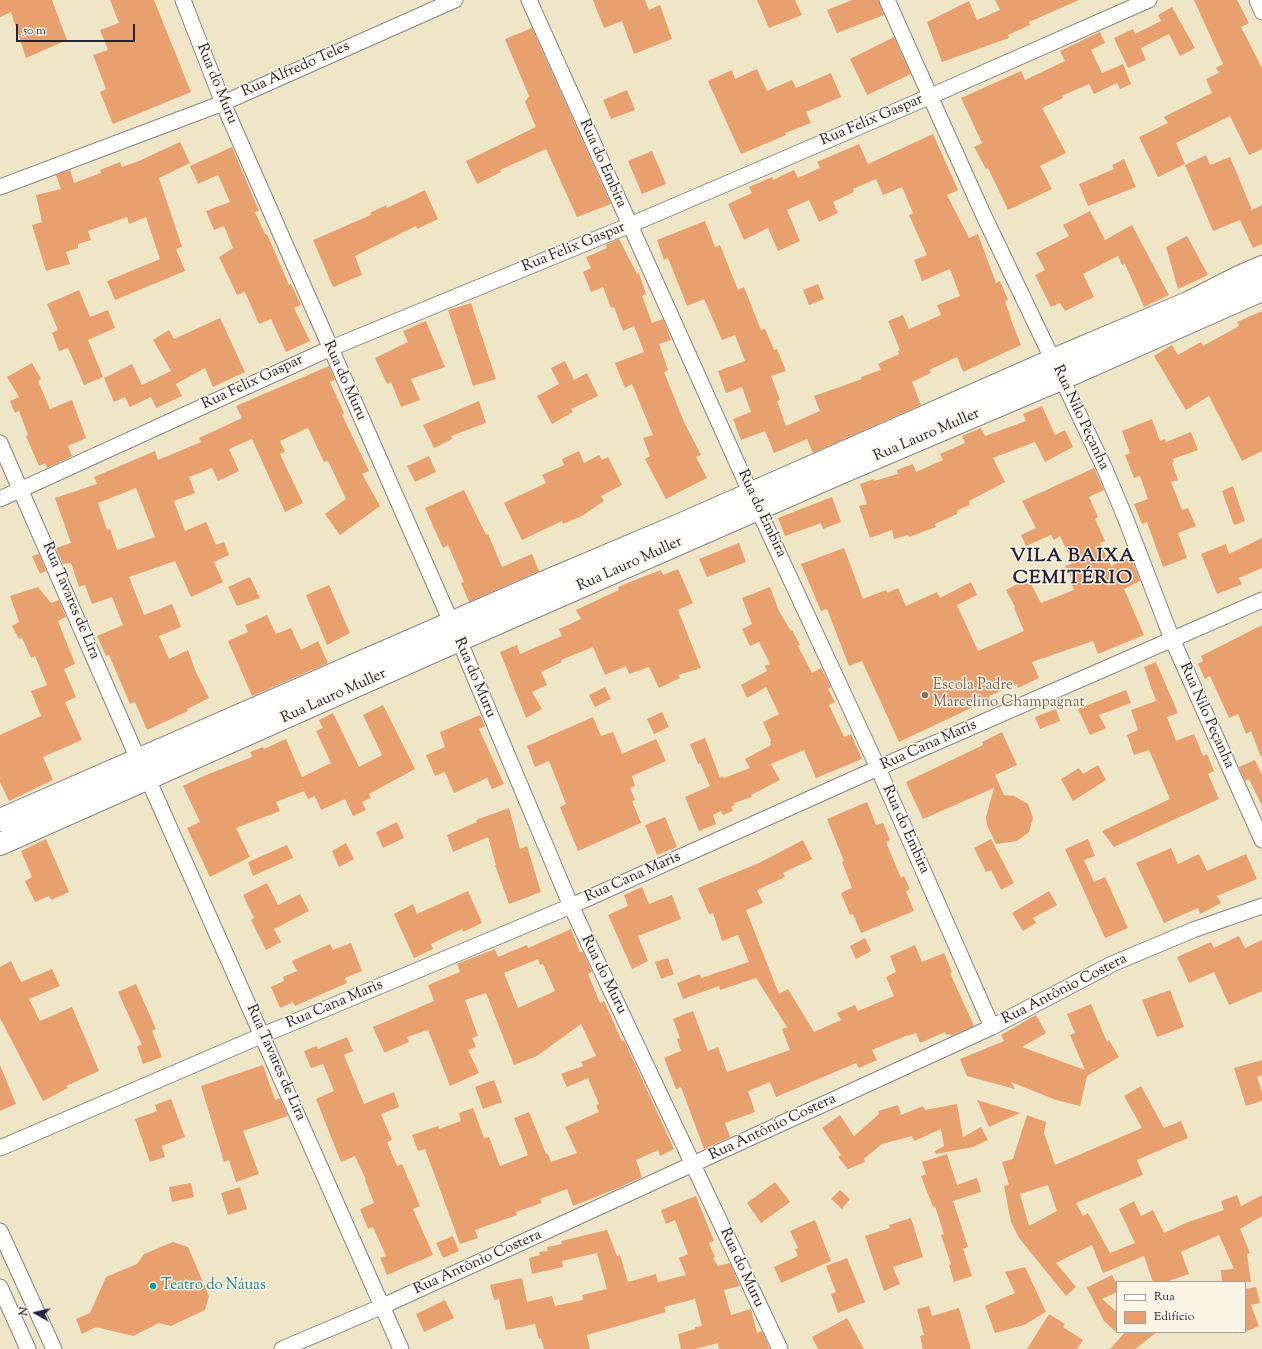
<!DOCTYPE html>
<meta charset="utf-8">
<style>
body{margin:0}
#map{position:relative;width:1262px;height:1349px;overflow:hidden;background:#efe6c8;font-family:"Sorts Mill Goudy",serif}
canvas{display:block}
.legend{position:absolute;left:1116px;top:1281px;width:130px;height:52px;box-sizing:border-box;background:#fcf5e5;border:1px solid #a5a1a1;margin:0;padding:5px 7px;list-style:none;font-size:12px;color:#22223b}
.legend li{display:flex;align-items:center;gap:8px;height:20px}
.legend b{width:20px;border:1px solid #a5a1a1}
.north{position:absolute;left:16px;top:1293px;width:40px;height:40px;-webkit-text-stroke:3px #fcf5e5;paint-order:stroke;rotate:278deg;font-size:11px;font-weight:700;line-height:16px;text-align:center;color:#22223b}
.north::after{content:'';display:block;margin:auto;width:14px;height:18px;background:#22223b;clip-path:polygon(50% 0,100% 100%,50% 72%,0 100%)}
.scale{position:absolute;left:16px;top:24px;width:119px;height:18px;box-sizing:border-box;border:2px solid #22223b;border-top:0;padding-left:5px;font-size:12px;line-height:14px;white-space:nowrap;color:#22223b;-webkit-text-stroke:3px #fcf5e5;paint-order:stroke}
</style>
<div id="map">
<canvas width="1262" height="1349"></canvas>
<ul class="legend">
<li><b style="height:5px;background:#fff"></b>Rua</li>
<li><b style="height:11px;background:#e8a06e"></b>Edifício</li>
</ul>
<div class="north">N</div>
<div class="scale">50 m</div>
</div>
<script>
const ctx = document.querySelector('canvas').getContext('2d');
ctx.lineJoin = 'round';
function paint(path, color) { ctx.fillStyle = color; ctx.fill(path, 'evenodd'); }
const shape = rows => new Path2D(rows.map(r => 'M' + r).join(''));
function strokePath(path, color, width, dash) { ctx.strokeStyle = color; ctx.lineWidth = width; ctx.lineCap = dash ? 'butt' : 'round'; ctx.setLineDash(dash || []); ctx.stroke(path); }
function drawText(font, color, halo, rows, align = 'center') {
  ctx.font = font + ' "Sorts Mill Goudy",serif'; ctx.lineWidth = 3; ctx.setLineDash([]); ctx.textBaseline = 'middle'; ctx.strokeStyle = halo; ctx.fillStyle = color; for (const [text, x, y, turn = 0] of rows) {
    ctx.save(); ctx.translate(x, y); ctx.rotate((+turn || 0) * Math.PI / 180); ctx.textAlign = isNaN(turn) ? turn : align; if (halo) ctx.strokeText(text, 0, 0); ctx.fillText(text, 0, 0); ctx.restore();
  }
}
paint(shape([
 [0,0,52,0,67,40,26,58,11,12,0,17],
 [110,0,154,0,191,92,113,124,100,92,106,89,93,55,108,50,100,30,119,23],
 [593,0,645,0,649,10,660,5,672,39,634,54,622,21,604,28],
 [757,0,795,0,802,15,769,28],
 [852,0,878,0,884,15,837,33,827,10],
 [995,0,1079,0,1029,22,1030,25,1008,35,1009,38,942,62,927,22,969,1,977,20,1000,10],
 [1194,0,1237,0,1249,23,1241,27,1262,68,1262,149,1249,155,1230,116,1176,143,1185,164,1158,177,1139,137,1168,123,1164,117,1212,93,1206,79,1219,73,1216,68,1223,64],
 [1172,7,1195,48,1180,56,1169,34,1141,48,1146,60,1128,68,1114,38,1133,29,1135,34,1161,21,1158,15],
 [532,28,611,204,577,217,546,149,500,170,501,172,477,184,466,161,536,127,525,102,529,96,505,39],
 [1100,32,1105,43,1091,50,1102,73,1123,64,1131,84,1120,89,1117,83,1094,94,1089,84,1062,96,1063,98,1042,108,1066,153,1040,166,1052,189,1008,210,988,168,986,169,974,147,982,143,961,98,1021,71,1025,80,1065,61,1060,51],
 [894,37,911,74,867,95,850,59],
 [757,69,767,91,792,80,796,88,831,73,841,97,806,112,811,123,785,133,786,135,741,154,708,81,732,70,735,79],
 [627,90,635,110,611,119,603,100],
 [933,134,958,190,947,195,969,238,978,234,996,283,1000,281,1008,300,1005,301,1013,325,1021,345,963,372,957,357,929,370,931,373,912,382,921,405,813,453,807,439,774,453,765,431,741,440,733,419,751,412,742,387,726,393,718,371,745,361,735,335,722,340,704,299,687,306,668,258,664,260,657,240,705,221,715,247,720,245,738,290,744,287,761,330,765,329,774,350,777,349,786,371,771,376,780,400,777,401,786,426,820,411,814,396,862,379,861,377,881,370,878,364,899,354,898,351,900,350,888,321,903,315,909,329,941,315,937,305,960,296,950,269,922,281,914,260,927,255,909,215,913,213,902,187,883,195,876,179,853,189,854,192,833,202,838,213,819,222,809,200,787,210,800,241,778,251,768,228,744,240,728,204,752,193,749,187,772,177,773,180,794,170,798,178,820,168,817,162,859,144,868,164],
 [180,142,190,163,159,178,182,247,176,249,185,271,115,300,107,281,160,259,146,217,129,224,127,217,88,231,91,240,78,244,78,248,66,252,70,264,46,271,32,225,42,222,36,195,61,189,56,175,70,170,74,183,101,173,100,170,120,162,122,167,139,161],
 [232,147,259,211,255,212,265,234,267,234,289,285,291,284,301,305,294,308,310,341,286,352,271,319,259,324,245,292,237,295,219,257,233,248,224,226,214,230,206,211,230,202,218,175,198,184,190,166],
 [652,151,666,184,642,194,628,161],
 [1206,155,1210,165,1230,157,1252,210,1262,205,1262,244,1253,248,1240,220,1213,231,1185,165],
 [1124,159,1136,187,1088,206,1079,184,1114,169,1112,165],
 [425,190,438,219,417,229,416,226,355,256,362,275,333,287,313,240,371,215,370,213,386,205,387,208],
 [1090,211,1105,240,1132,225,1169,295,1144,307,1125,264,1122,265,1118,256,1083,274,1094,297,1065,311,1060,303,1051,307,1035,275,1045,270,1036,253,1069,236,1063,225],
 [1187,236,1208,275,1178,289,1166,247],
 [619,239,637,274,639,273,646,294,642,296,652,323,663,319,671,340,659,344,668,370,664,372,684,422,701,455,696,457,707,478,666,499,645,459,650,456,643,438,653,435,632,384,625,388,615,363,644,352,634,326,623,331,614,307,611,308,603,287,591,292,583,272,591,268,586,257,607,248,605,245],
 [818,284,824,299,809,305,803,290],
 [79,290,90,317,108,310,115,328,88,340,103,377,84,385,68,348,59,351,52,333,58,330,47,304],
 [471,303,496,379,473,386,448,310],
 [1262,311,1262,451,1242,461,1209,396,1186,410,1154,356,1172,345,1178,355,1201,342,1203,346,1239,326,1237,322],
 [220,318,245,372,213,387,205,368,176,384,182,396,156,408,151,397,130,407,125,397,114,402,104,378,132,364,142,385,171,371,153,340,169,330,174,339],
 [426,321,445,367,411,379,420,400,401,407,391,382,387,384,375,358,408,342,403,331],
 [565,361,574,380,587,373,598,396,571,409,573,412,552,424,537,396,559,384,551,368],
 [32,363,41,379,38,381,50,409,72,400,86,438,68,446,72,456,47,468,45,463,39,466,26,436,28,435,19,411,15,413,10,401,19,397,7,377],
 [329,366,335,380,330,382,344,413,342,415,369,471,362,474,380,506,340,535,325,514,346,499,328,461,324,462,308,428,280,441,285,452,280,454,303,503,285,512,252,439,229,449,239,471,218,481,212,468,189,477,195,493,174,501,185,531,206,522,216,545,224,542,229,555,214,562,223,582,191,597,175,561,129,577,144,615,172,604,181,627,159,636,169,659,188,650,195,670,209,698,187,709,188,711,147,730,135,702,130,704,109,655,106,656,97,636,123,625,112,597,92,604,85,585,79,587,71,563,63,564,56,548,71,543,55,498,97,484,94,477,155,451,158,460,201,442,199,438,242,418,236,406],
 [136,488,155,537,117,550,110,529,107,530,98,503],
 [479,401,486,423,451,436,452,439,434,448,423,425],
 [1042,406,1055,435,1065,430,1073,447,1045,462,1035,442,993,458,1005,482,969,501,970,505,958,510,957,514,935,524,936,527,909,537,908,535,894,539,892,530,870,538,859,506,867,504,860,484,874,479,874,481,898,474,897,470,913,464,916,472,943,460,940,454,965,443,962,436,981,428,985,436,1026,421,1023,414],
 [1152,419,1160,441,1165,439,1166,442,1191,432,1198,450,1173,459,1174,462,1172,463,1178,480,1171,482,1182,510,1188,508,1196,526,1178,533,1187,558,1163,567,1147,522,1142,524,1134,504,1148,499,1140,476,1134,478,1125,455,1130,453,1122,431],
 [579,451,584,463,599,455,602,460,608,457,622,485,601,496,604,501,582,516,563,524,562,521,522,540,504,503,546,483,542,475,564,465,562,459],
 [429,456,436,472,415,482,407,466],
 [1094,468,1104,490,1089,497,1098,517,1095,519,1105,541,1100,543,1111,566,1131,557,1140,581,1124,589,1144,635,1098,654,1093,641,1032,662,1039,678,1018,688,1017,684,989,696,990,699,899,742,862,661,849,666,827,609,821,611,801,564,844,548,863,599,886,590,887,593,898,588,906,606,937,592,940,598,971,582,977,595,957,605,978,651,1024,631,1014,608,1015,607,1006,590,1028,578,1041,603,1074,590,1072,585,1074,584,1065,566,1073,563,1060,536,1054,540,1051,535,1026,546,1021,535,1036,528,1022,501],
 [1233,486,1245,521,1234,525,1222,491],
 [464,490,486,535,488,534,502,567,532,554,539,571,469,602,461,583,464,582,448,545,443,548,425,508],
 [832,497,841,522,823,529,821,523,785,536,778,518],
 [1262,538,1262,568,1239,578,1242,584,1217,594,1201,554,1226,544,1229,554],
 [739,543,746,562,707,577,699,559],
 [39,554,46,571,40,574,32,556],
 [678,569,693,603,678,610,701,668,678,675,680,678,659,688,649,667,629,674,626,666,605,675,593,647,561,660,562,662,541,672,547,685,532,692,542,709,526,718,500,652,517,645,520,654,562,636,559,629,581,619,576,610,619,590,618,587,640,578,661,570,663,575],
 [250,577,260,598,237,606,228,587],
 [329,585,350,633,327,645,306,595],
 [38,587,51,603,59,600,66,617,58,621,75,664,64,669,76,697,65,702,82,740,43,757,53,780,9,801,0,782,0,735,41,716,31,691,47,685,35,656,31,658,22,638,19,639,12,626,19,622,10,596],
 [770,587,779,611,791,631,792,630,800,645,798,646,812,673,821,668,831,687,828,689,835,702,829,705,844,737,851,734,862,759,816,778,804,750,771,764,780,780,751,795,752,797,734,803,735,805,731,807,733,811,723,815,721,811,713,815,716,824,699,831,685,797,710,786,700,763,698,764,690,744,705,738,720,778,723,776,724,778,750,768,745,759,771,745,770,742,771,741,763,722,779,714,766,687,747,698,741,685,767,671,765,666,770,664,759,642,750,646,742,629,752,624,742,598],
 [267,615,276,634,291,628,301,650,318,641,328,663,252,696,228,641,248,632,245,625],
 [1262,625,1262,756,1261,757,1251,731,1246,734,1238,714,1229,718,1210,676,1205,679,1198,664,1203,661,1201,656],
 [1156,662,1178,713,1167,717,1176,741,1194,734,1203,756,1207,754,1214,771,1208,774,1219,799,1114,847,1102,831,1170,799,1149,750,1134,755,1127,735,1138,730,1131,710,1156,701,1144,667],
 [605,687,611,699,595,707,589,695],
 [1126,690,1131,703,1099,715,1106,728,1090,735,1078,709],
 [383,705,415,769,369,794,371,798,362,802,366,810,353,816,345,799,321,810,315,796,308,799,304,791,276,802,280,811,236,828,250,857,210,877,187,828,200,822,183,786,206,775,252,757,250,752,263,747,264,749,286,739,302,777,331,763,316,731,323,728,319,720,333,713,359,767,382,755,363,715],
 [1056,709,1060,721,1040,729,1035,717],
 [662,712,669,727,654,734,647,719],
 [480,715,485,726,479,729,504,784,492,789,487,778,454,793,445,772,435,776,426,755,445,747,440,732],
 [593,717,601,736,613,732,622,754,656,739,666,761,632,776,635,786,630,788,635,800,632,801,641,823,578,851,560,807,566,804,549,761,535,767,527,746],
 [1002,732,1017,765,995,775,1004,795,1014,796,1028,804,1033,818,1029,832,1017,841,996,844,987,825,986,817,994,788,923,819,906,782,983,745,982,742],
 [1255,760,1262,775,1262,806,1249,779,1245,781,1239,767],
 [1098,765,1106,780,1073,801,1061,779,1079,768,1083,774],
 [867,802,876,825,883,823,890,840,886,842,901,878,904,876,910,889,906,891,914,911,861,933,853,914,850,915,841,893,852,888,842,862,844,861,827,819],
 [509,808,520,849,527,846,541,892,509,904,495,865,496,865,488,837,453,852,447,835,477,822,476,820],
 [665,817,677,847,657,855,645,825],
 [397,822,404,838,383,848,376,832],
 [46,839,69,892,51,900,49,896,35,902,25,881,32,877,21,851],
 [991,839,1014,883,1001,890,991,870,986,872,974,848],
 [1088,839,1095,856,1084,860,1094,882,1105,877,1128,928,1105,938,1065,849],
 [803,840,812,859,783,873,785,877,757,890,763,903,746,910,779,994,788,989,814,1032,841,1020,837,1013,855,1005,858,1011,894,996,886,977,896,972,890,956,915,945,922,962,944,953,952,972,950,973,974,1026,951,1036,950,1034,946,1035,945,1032,920,1043,916,1033,908,1036,908,1035,872,1050,877,1060,859,1068,856,1063,776,1097,770,1082,748,1091,755,1112,725,1123,730,1137,704,1149,681,1087,676,1089,664,1058,681,1051,677,1039,680,1038,673,1019,693,1011,708,1051,718,1047,727,1072,790,1050,782,1029,787,1027,756,978,720,990,719,986,683,999,677,983,700,974,701,978,749,962,738,935,722,941,713,913,709,914,698,888,759,863],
 [346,843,354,859,339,867,332,851],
 [287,845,293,858,253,876,248,862],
 [1171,848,1178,864,1199,854,1207,871,1246,854,1257,879,1217,896,1221,903,1200,914,1198,908,1164,923,1136,863],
 [267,883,278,905,300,894,309,911,274,929,281,942,266,950,251,920,254,918,243,895],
 [642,887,649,904,672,895,681,919,638,936,648,961,632,969,608,915,628,906,624,895],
 [468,891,482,923,463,932,462,929,431,944,433,949,414,958,394,914,413,904,417,914],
 [1049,891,1057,905,1033,918,1036,923,1023,931,1012,913],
 [571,929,580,952,583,952,592,972,588,974,600,1003,604,1001,622,1041,624,1040,674,1149,660,1156,658,1150,636,1160,642,1177,618,1188,573,1206,567,1189,540,1199,542,1203,516,1212,517,1215,475,1230,478,1238,460,1244,425,1149,418,1151,412,1135,438,1126,439,1129,461,1121,459,1113,473,1108,484,1138,489,1137,500,1166,528,1155,514,1118,529,1112,546,1154,548,1154,551,1162,577,1153,565,1127,599,1112,596,1105,599,1104,588,1078,567,1087,561,1074,583,1066,581,1062,596,1056,581,1024,537,1056,514,1065,486,993,465,1000,478,1036,472,1038,476,1047,468,1050,479,1073,450,1086,428,1030,407,1037,409,1042,386,1052,384,1052,373,1027,434,1001,428,985,460,972,457,964,495,949,498,957,527,945,528,948],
 [538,959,540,965,543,964,555,991,518,1008,504,973],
 [1239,936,1245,948,1262,940,1262,991,1229,1005,1214,972,1189,983,1177,957,1211,942,1214,948],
 [865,938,871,951,856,959,850,946],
 [351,943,362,971,345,978,347,983,295,1006,293,1002,280,1008,271,987,284,981,283,977,297,971,292,961,330,944,333,950],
 [668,958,674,974,661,979,655,962],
 [11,961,21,982,52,969,60,986,29,999,40,1021,72,1007,99,1071,66,1086,68,1088,43,1101,0,1018,0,967],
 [136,984,156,1029,152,1031,162,1057,143,1064,137,1046,142,1045,118,992],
 [1170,990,1184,1027,1157,1037,1142,1000],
 [1091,1004,1107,1042,1109,1040,1119,1057,1087,1076,1080,1106,1056,1100,1011,1082,1015,1089,967,1076,960,1059,1004,1041,1001,1035,1036,1015,1046,1033,1022,1047,1085,1070,1070,1035,1075,1033,1067,1014],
 [347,1037,353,1051,344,1055,364,1104,394,1092,399,1107,381,1114,392,1140,387,1142,397,1166,402,1164,420,1206,413,1209,433,1255,387,1275,380,1258,386,1256,373,1227,368,1229,360,1209,374,1203,365,1180,366,1180,355,1156,341,1162,316,1099,334,1091,323,1064,311,1068,304,1051,317,1046,318,1049],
 [1262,1060,1262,1075,1257,1077,1262,1092,1262,1101,1246,1106,1234,1068],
 [0,1065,16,1104,0,1111],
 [263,1065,275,1100,280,1098,288,1116,243,1131,259,1174,236,1182,229,1160,224,1162,201,1086],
 [494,1080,502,1102,483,1109,475,1087],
 [1141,1086,1164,1128,1181,1121,1188,1138,1137,1160,1143,1175,1076,1203,1083,1216,1088,1213,1110,1253,1135,1243,1119,1209,1134,1201,1141,1216,1153,1210,1164,1233,1188,1222,1224,1210,1221,1201,1237,1195,1241,1206,1262,1195,1262,1216,1240,1229,1250,1253,1247,1254,1251,1282,1222,1282,1221,1270,1234,1269,1219,1235,1181,1252,1189,1274,1166,1282,1153,1282,1144,1256,1103,1273,1092,1245,1056,1263,1076,1287,1066,1296,1019,1238,1011,1222,1004,1186,1009,1185,1002,1162,1013,1159,1027,1115,1046,1122,1044,1133,1055,1165,1142,1128,1124,1096],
 [1048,1185,1057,1211,1029,1226,1020,1194],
 [171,1099,185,1137,162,1146,165,1157,150,1162,135,1119,157,1111,155,1105],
 [977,1100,1020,1113,989,1127],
 [957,1104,963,1137,981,1127,988,1140,973,1147,936,1154,935,1151,944,1146,941,1129,914,1141,912,1136,882,1144,864,1159,865,1162,848,1169,838,1157,841,1155,822,1128,840,1115,854,1136,879,1114,878,1111,898,1105,901,1115,923,1106,925,1110],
 [947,1154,957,1185,977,1178,981,1192,953,1201,968,1247,963,1249,972,1276,954,1282,949,1265,951,1264,941,1235,944,1234,935,1206,933,1207,921,1176,926,1174,922,1162],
 [775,1182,790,1202,761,1223,747,1203],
 [191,1183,194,1197,172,1202,169,1187],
 [240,1187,247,1209,228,1215,221,1193],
 [840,1190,850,1199,842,1209,831,1199],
 [696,1196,714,1241,709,1243,715,1257,713,1258,718,1266,730,1263,740,1286,724,1290,731,1315,751,1309,757,1333,762,1331,770,1349,719,1349,718,1343,695,1349,681,1349,678,1334,695,1329,695,1327,702,1326,695,1299,664,1307,666,1312,587,1335,590,1349,544,1349,541,1338,539,1339,535,1324,506,1330,499,1299,494,1300,490,1285,522,1278,527,1302,552,1296,555,1306,583,1300,582,1295,607,1289,597,1253,562,1261,563,1267,532,1274,529,1258,540,1255,539,1252,548,1251,547,1247,562,1244,561,1241,607,1230,617,1256,620,1255,628,1282,656,1274,658,1282,686,1275,679,1258,688,1254,675,1220,666,1224,661,1210],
 [911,1218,923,1257,893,1267,900,1284,884,1291,865,1236,890,1228,889,1225],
 [815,1220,831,1261,781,1283,774,1267,798,1256,795,1249,798,1248,790,1231],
 [453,1236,459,1251,443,1258,436,1243],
 [173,1242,188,1247,209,1296,205,1310,171,1326,159,1323,133,1336,96,1327,82,1334,76,1319,90,1313,106,1277,137,1264,144,1254],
 [847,1258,865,1302,838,1313,831,1294,836,1292,826,1266],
 [1025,1267,1046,1312,1024,1325,995,1333,985,1306,1015,1293,1005,1272],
 [1112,1275,1117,1285,1117,1292,1102,1299,1117,1312,1117,1333,1104,1321,1086,1286,1088,1287],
 [1256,1287,1260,1303,1251,1305,1259,1326,1245,1332,1245,1289],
 [445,1300,454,1318,424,1332,416,1314],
 [929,1306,932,1316,959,1308,971,1349,923,1349,920,1336,924,1335,917,1309],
 [1049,1314,1065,1324,1063,1327,1083,1340,1077,1349,1027,1349],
 [847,1318,864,1349,818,1349,812,1337],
 [1125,1332,1157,1332,1135,1349,1110,1349]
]), '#e8a06e');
const street = shape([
 [183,0,223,103,459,640,571,906,780,1349],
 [529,0,751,494,878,768,992,1027],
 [887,0,983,214,1104,467,1125,517,1172,639,1262,840],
 [1257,0,1262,12],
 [0,187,223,103,455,0],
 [0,443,138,759],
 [0,499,329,349,630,225,931,96,1149,0],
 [148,779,401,1349],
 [0,1148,263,1035,571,906,878,768,1262,600],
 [0,1231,54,1349],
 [0,1287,28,1349],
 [282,1349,383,1306,992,1027,1112,964,1193,930,1262,906]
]);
const secondary = shape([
 [0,820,540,584,682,524,1053,360,1188,303,1239,277,1262,267],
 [0,844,459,640,840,473,1061,379,1262,290]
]);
strokePath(street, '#888482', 17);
strokePath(secondary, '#888482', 24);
strokePath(street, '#fff', 15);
strokePath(secondary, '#fff', 22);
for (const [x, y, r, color] of [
 [925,695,4,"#8d6e63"],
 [153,1286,4,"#0f9aa8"]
]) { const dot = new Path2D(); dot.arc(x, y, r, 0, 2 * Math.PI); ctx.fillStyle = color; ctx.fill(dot); strokePath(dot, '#fcf5e5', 1.5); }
drawText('15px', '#22223b', '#fcf5e5', [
 ["Rua Alfredo Teles",296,70,-24],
 ["Rua do Muru",216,84,68],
 ["Rua Felix Gaspar",872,121,-23],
 ["Rua do Embira",602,164,66],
 ["Rua Felix Gaspar",574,248,-22],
 ["Rua do Muru",344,381,66],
 ["Rua Felix Gaspar",253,383,-25],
 ["Rua Nilo Peçanha",1080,418,65],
 ["Rua Lauro Muller",927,436,-23],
 ["Rua do Embira",761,514,65],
 ["Rua Lauro Muller",630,565,-24],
 ["Rua Tavares de Lira",70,601,67],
 ["Rua do Muru",474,678,67],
 ["Rua Lauro Muller",334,697,-24],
 ["Rua Nilo Peçanha",1206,716,66],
 ["Rua Cana Maris",929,746,-24],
 ["Rua do Embira",905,830,66],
 ["Rua Cana Maris",633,878,-24],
 ["Rua do Muru",603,975,64],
 ["Rua Antônio Costera",1065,990,-27],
 ["Rua Cana Maris",335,1005,-23],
 ["Rua Tavares de Lira",275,1063,66],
 ["Rua Antônio Costera",773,1128,-25],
 ["Rua Antônio Costera",478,1263,-24],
 ["Rua do Muru",741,1268,65]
]);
drawText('15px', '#785e54', '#fcf5e5', [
 ["Escola Padre",933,686],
 ["Marcelino Champagnat",933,703]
], 'left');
drawText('15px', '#0d838f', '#fcf5e5', [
 ["Teatro do Náuas",161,1286]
], 'left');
ctx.letterSpacing = '1px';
drawText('bold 19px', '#22223b', '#fcf5e5', [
 ["VILA BAIXA",1073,558],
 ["CEMITÉRIO",1073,580]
]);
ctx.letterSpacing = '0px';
</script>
